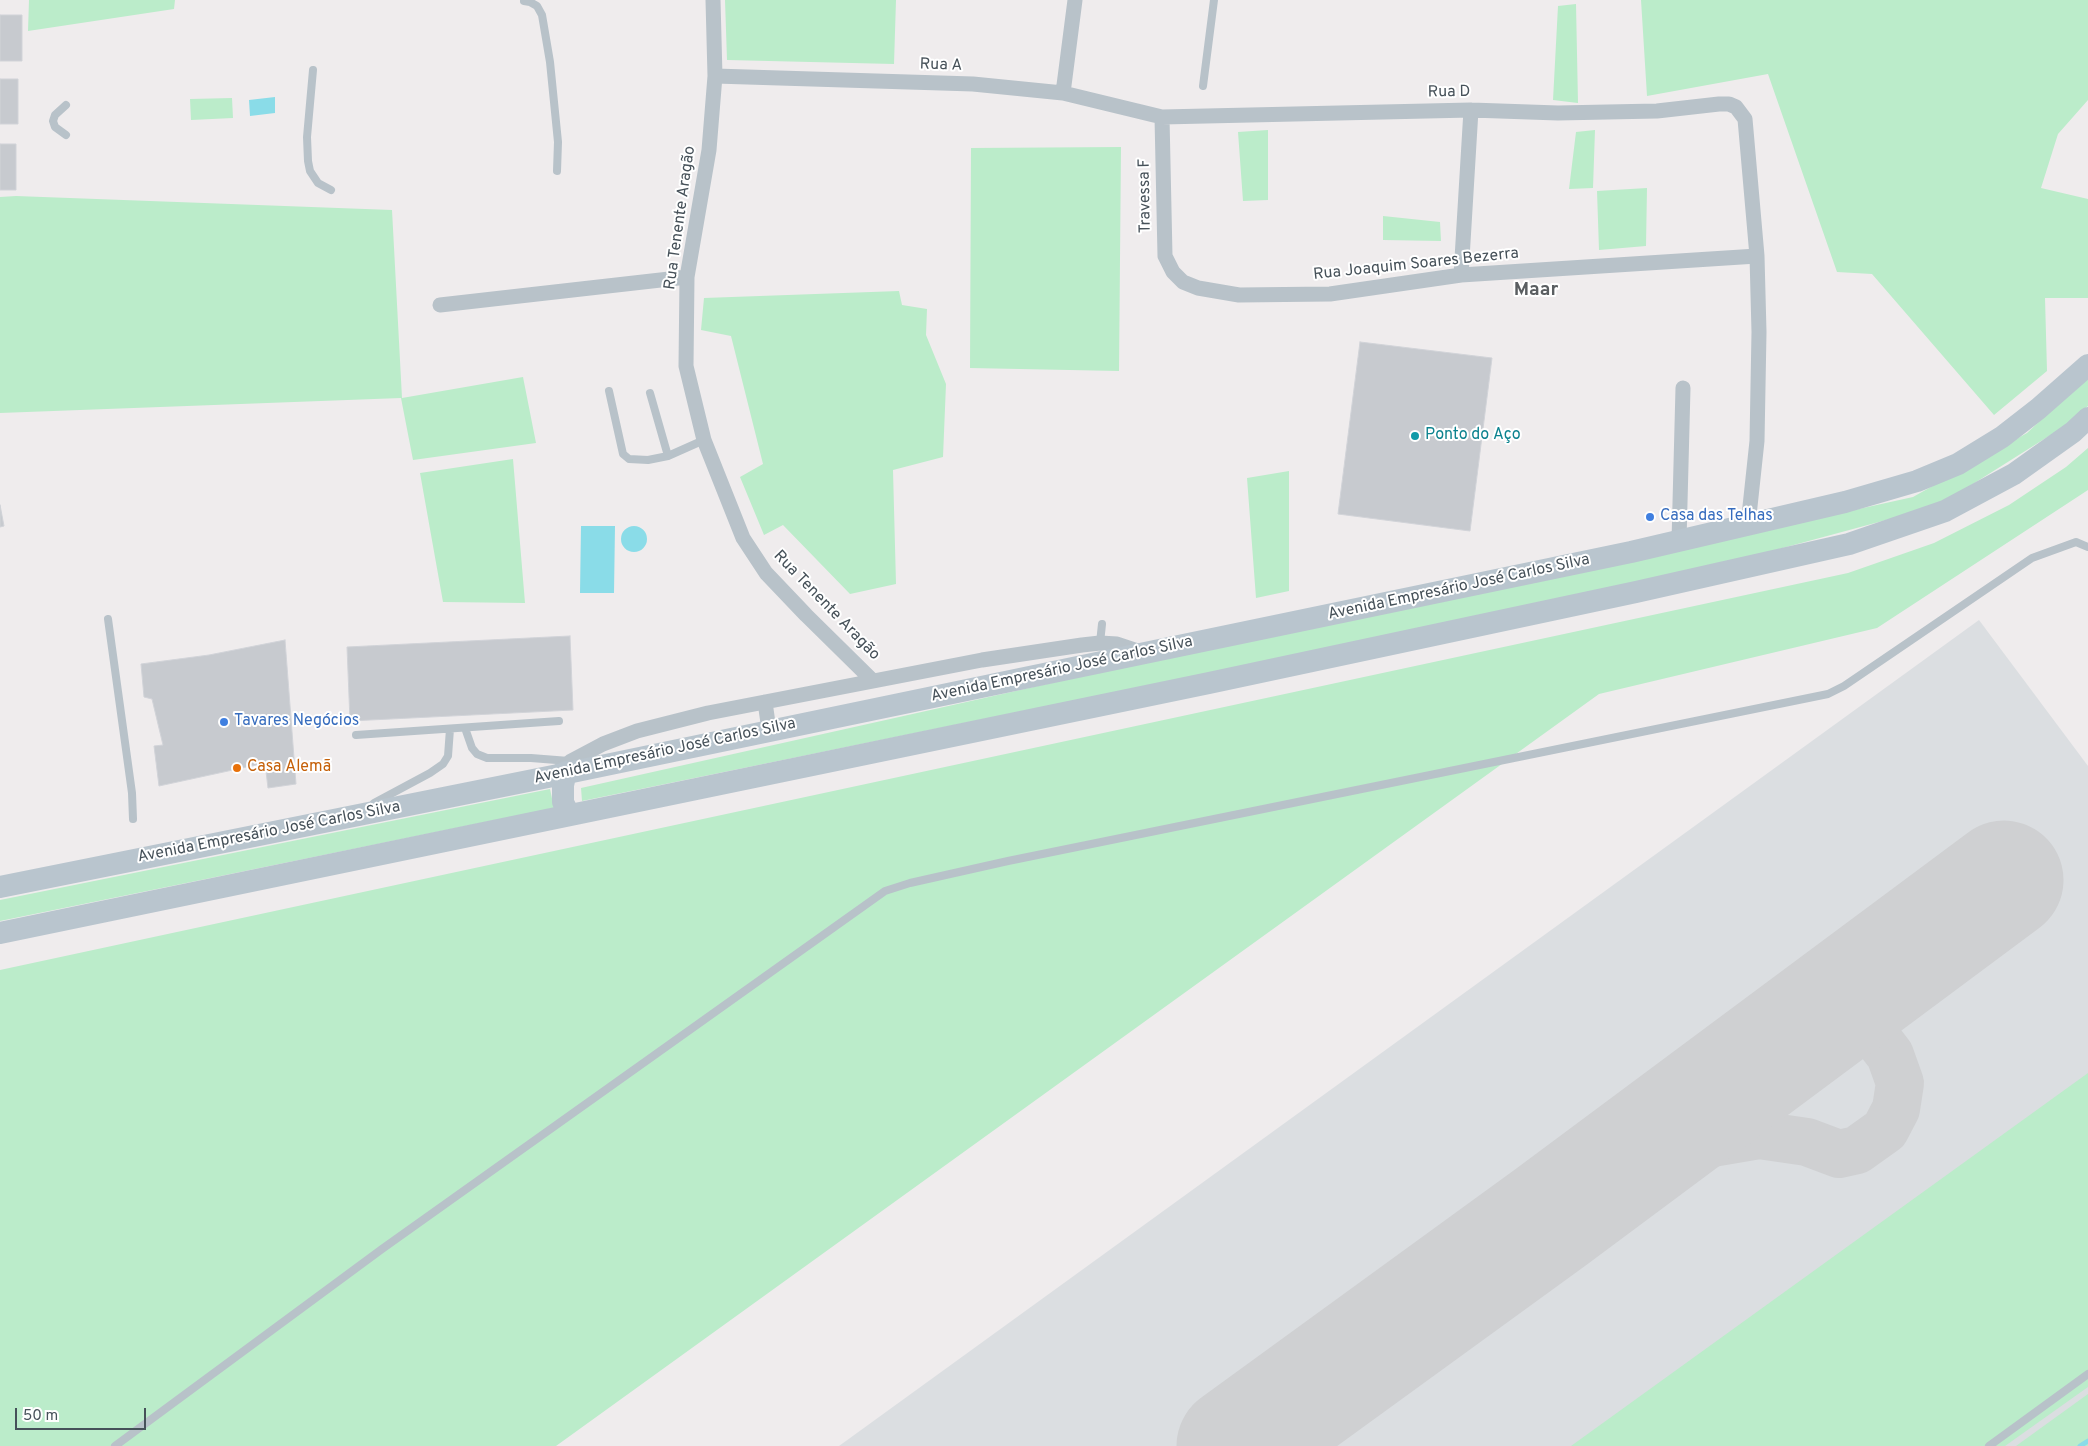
<!DOCTYPE html>
<meta charset="utf-8">
<style>
body{margin:0}
#map{position:relative;width:2088px;height:1446px;overflow:hidden;background:#efeced;font-family:Overpass,sans-serif}
canvas{display:block}
.scale{position:absolute;left:15px;top:1408px;width:131px;height:22px;box-sizing:border-box;border:2px solid #465159;border-top:0;padding-left:6px;font-size:15px;line-height:18px;white-space:nowrap;color:#465159;-webkit-text-stroke:4px #fff;paint-order:stroke}
</style>
<div id="map">
<canvas width="2088" height="1446"></canvas>
<div class="scale">50 m</div>
</div>
<script>
const ctx = document.querySelector('canvas').getContext('2d');
ctx.lineJoin = 'round';
function paint(path, color) { ctx.fillStyle = color; ctx.fill(path, 'evenodd'); }
const shape = rows => new Path2D(rows.map(r => 'M' + r).join(''));
function strokePath(path, color, width, dash) { ctx.strokeStyle = color; ctx.lineWidth = width; ctx.lineCap = dash ? 'butt' : 'round'; ctx.setLineDash(dash || []); ctx.stroke(path); }
function drawText(font, color, halo, rows, align = 'center') {
  ctx.font = font + ' Overpass,sans-serif'; ctx.lineWidth = 4; ctx.setLineDash([]); ctx.textBaseline = 'middle'; ctx.strokeStyle = halo; ctx.fillStyle = color; for (const [text, x, y, turn = 0] of rows) {
    ctx.save(); ctx.translate(x, y); ctx.rotate((+turn || 0) * Math.PI / 180); ctx.textAlign = isNaN(turn) ? turn : align; if (halo) ctx.strokeText(text, 0, 0); ctx.fillText(text, 0, 0); ctx.restore();
  }
}
paint(shape([
 [1979,620,2088,766,2088,1446,839,1446]
]), '#dbdee1');
paint(shape([
 [29,0,175,0,174,9,28,31],
 [725,0,896,0,894,64,727,60],
 [1641,0,2088,0,2088,100,2058,134,2041,188,2088,199,2088,298,2045,298,2047,371,1994,415,1872,274,1837,272,1768,74,1647,96],
 [1576,4,1578,103,1553,100,1558,6],
 [232,98,233,118,191,120,190,99],
 [1268,130,1268,200,1243,201,1238,132],
 [1595,130,1593,188,1569,189,1576,132],
 [1121,147,1119,371,970,368,971,148],
 [1647,188,1646,246,1599,250,1597,191],
 [16,196,392,210,402,398,523,377,536,443,413,460,401,398,0,413,0,197],
 [1383,216,1440,222,1441,241,1383,240],
 [899,291,902,305,927,309,926,335,946,384,943,457,893,470,896,584,850,594,783,525,764,535,740,477,763,464,731,336,701,330,704,298],
 [2088,376,2088,406,2068,424,1938,506,1742,559,1361,642,582,801,581,788,1150,661,1560,575,1913,497,2027,433],
 [2088,448,2088,490,1877,628,1599,694,556,1446,0,1446,0,970,1848,573,1934,543,2009,505,2066,467],
 [513,459,525,603,443,602,420,473],
 [1289,471,1289,591,1256,598,1247,478],
 [550,789,554,808,0,921,0,900],
 [2088,1073,2088,1387,2005,1446,1571,1446],
 [2088,1394,2088,1446,2016,1446]
]), '#bbecca');
paint(shape([
 [275,97,275,113,250,116,249,100],
 [581,526,615,526,614,593,580,593],
 '621 539a13 13 0 1 1 26 0a13 13 0 1 1-26 0Z'
]), '#8adce8');
strokePath(shape([
 [2080,1446,2088,1441]
]), '#8adce8', 5);
strokePath(shape([
 [1551,1217,1607,1183,1647,1166,1712,1143,1759,1135,1807,1142,1839,1154,1857,1150,1885,1130,1896,1109,1900,1083,1890,1055,1873,1033,1833,1027,1792,1036]
]), '#cfd0d2', 48);
strokePath(shape([
 [1236,1446,1551,1217,2004,880]
]), '#cfd0d2', 119);
const building = shape([
 [0,15,22,15,22,61,0,61,0,15],
 [0,79,18,79,18,124,0,124,0,79],
 [0,144,16,144,16,190,0,190,0,144],
 [1360,342,1492,358,1470,531,1338,514,1360,342],
 [0,505,4,526,0,527,0,505],
 [570,636,573,710,350,721,347,647,570,636],
 [285,640,296,784,268,788,265,763,159,786,154,746,163,745,152,699,144,697,141,664,209,655,285,640]
]);
paint(building, '#c7cacf');
strokePath(building, '#d1d3d8', 1);
strokePath(shape([
 [524,1,530,2,537,6,542,15,550,62,558,142,557,171],
 [313,70,307,137,308,161,310,171,318,183,331,190],
 [1203,86,1214,0],
 [66,135,55,127,53,121,55,115,66,105],
 [609,391,623,454,629,459,648,460,668,456,704,440],
 [650,393,668,456],
 [108,619,132,793,133,819],
 [1100,643,1102,624],
 [465,728,472,748,477,754,487,758,531,758,569,761],
 [356,735,559,721],
 [374,803,430,773,443,764,448,756,450,729],
 [115,1446,382,1249,885,891,910,883,1008,861,1828,694,1844,686,2032,558,2076,542,2088,547],
 [1989,1446,2088,1374]
]), '#b8c2c9', 8);
strokePath(shape([
 [713,0,715,76,709,150,687,277,686,366,704,440,743,538,766,573,806,615,873,681],
 [715,76,973,84,1063,93,1162,117,1471,110,1558,113,1657,111,1719,104,1729,104,1736,107,1745,119,1757,256,1759,332,1757,441,1748,525],
 [1063,93,1075,0],
 [1162,117,1165,256,1173,272,1183,282,1198,288,1239,295,1330,294,1461,275,1757,256],
 [1461,275,1471,110],
 [440,305,687,277],
 [1679,541,1683,388],
 [765,702,769,730],
 [555,774,571,761,603,744,637,731,708,713,982,660,1082,645,1100,643,1117,644,1141,652]
]), '#b8c2c9', 15);
strokePath(shape([
 [566,772,563,785,563,802,569,815],
 [0,887,553,776,1631,552,1845,502,1917,481,1958,464,2002,437,2038,409,2088,365],
 [0,933,1209,683,1636,592,1849,544,1945,511,2014,474,2073,432,2088,418]
]), '#b9c5ce', 22);
for (const [x, y, r, color] of [
 [1415,436,5,"#0f9aa8"],
 [1650,517,5,"#3f7fe0"],
 [224,722,5,"#3f7fe0"],
 [237,768,5,"#e8710a"]
]) { const dot = new Path2D(); dot.arc(x, y, r, 0, 2 * Math.PI); ctx.fillStyle = color; ctx.fill(dot); strokePath(dot, '#fff', 2); }
drawText('16px', '#465159', '#fff', [
 ["Rua A",941,66,2],
 ["Rua D",1449,93,-1],
 ["Travessa F",1146,196,-91],
 ["Rua Tenente Aragão",681,218,-82],
 ["Rua Joaquim Soares Bezerra",1416,265,-6],
 ["Avenida Empresário José Carlos Silva",1459,588,-12],
 ["Rua Tenente Aragão",826,606,46],
 ["Avenida Empresário José Carlos Silva",1062,670,-12],
 ["Avenida Empresário José Carlos Silva",665,752,-12],
 ["Avenida Empresário José Carlos Silva",269,833,-11]
]);
drawText('16px', '#0d838f', '#fff', [
 ["Ponto do Aço",1425,436]
], 'left');
drawText('16px', '#366cbe', '#fff', [
 ["Casa das Telhas",1660,517],
 ["Tavares Negócios",234,722]
], 'left');
drawText('16px', '#c56008', '#fff', [
 ["Casa Alemã",247,768]
], 'left');
drawText('bold 19px', '#5a5e61', '#fff', [
 ["Maar",1536,291]
]);
</script>
